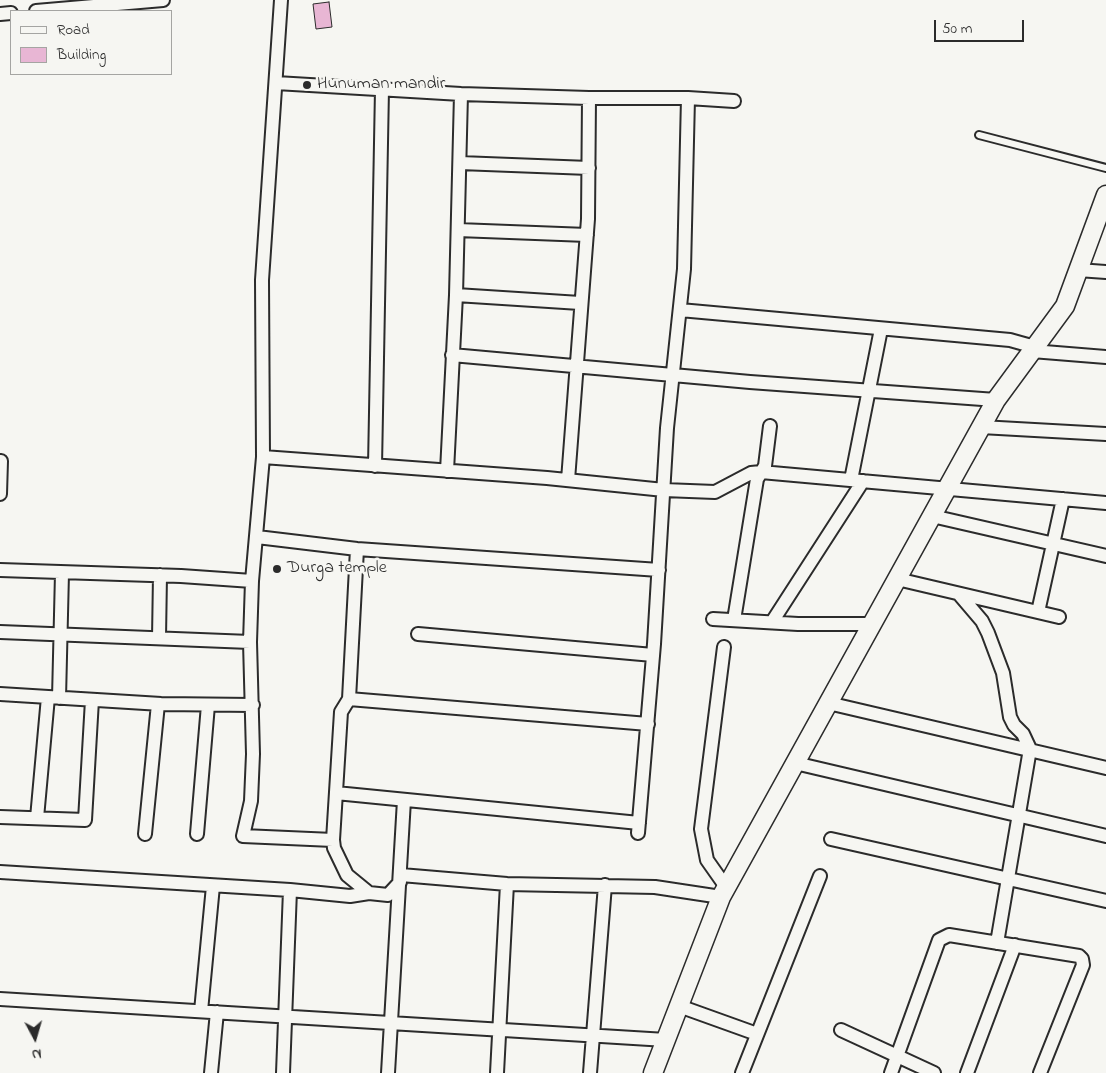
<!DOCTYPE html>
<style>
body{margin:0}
#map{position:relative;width:1106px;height:1073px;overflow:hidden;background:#f6f6f2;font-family:"Indie Flower",sans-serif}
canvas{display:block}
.legend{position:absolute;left:10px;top:10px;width:162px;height:65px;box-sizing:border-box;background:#f6f6f2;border:1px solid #a5a5a2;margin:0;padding:6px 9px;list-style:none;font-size:15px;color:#2b2b2b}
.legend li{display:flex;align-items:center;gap:10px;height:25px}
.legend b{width:25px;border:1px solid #a5a5a2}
.north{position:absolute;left:10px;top:1013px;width:50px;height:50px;-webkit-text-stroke:4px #f6f6f2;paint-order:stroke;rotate:174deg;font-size:14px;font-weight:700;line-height:20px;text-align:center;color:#2b2b2b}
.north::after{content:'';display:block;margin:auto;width:18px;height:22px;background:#2b2b2b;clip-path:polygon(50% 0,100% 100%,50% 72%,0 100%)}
.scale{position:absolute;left:934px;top:20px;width:90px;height:22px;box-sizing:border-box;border:2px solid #2b2b2b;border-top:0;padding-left:6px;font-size:15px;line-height:18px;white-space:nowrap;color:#2b2b2b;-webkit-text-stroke:4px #f6f6f2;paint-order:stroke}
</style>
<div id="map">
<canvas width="1106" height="1073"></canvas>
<ul class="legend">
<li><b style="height:6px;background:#f6f6f2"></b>Road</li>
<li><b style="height:14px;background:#e8b6d4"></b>Building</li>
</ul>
<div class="north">N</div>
<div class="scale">50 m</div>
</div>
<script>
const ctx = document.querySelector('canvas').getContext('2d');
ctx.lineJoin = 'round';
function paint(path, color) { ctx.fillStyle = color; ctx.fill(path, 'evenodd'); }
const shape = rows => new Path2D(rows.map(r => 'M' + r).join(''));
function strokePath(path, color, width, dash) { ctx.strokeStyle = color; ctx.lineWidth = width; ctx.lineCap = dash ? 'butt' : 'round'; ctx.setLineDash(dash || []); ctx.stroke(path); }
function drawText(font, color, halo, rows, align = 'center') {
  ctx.font = font + ' "Indie Flower",sans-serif'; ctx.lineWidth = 5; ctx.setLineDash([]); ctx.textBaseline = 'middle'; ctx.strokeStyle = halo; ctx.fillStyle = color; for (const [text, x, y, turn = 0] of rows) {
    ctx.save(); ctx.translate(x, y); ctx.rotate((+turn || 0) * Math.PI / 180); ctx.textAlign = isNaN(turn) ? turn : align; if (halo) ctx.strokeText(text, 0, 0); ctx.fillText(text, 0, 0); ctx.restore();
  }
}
const building = shape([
 [329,2,332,27,316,29,313,4,329,2]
]);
paint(building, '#e8b6d4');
strokePath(building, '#2b2b2b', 1);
const lane = shape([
 [979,135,1106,168]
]);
const street = shape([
 [281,0,262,280,263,457,252,581,250,642,253,754,251,801,243,836,333,840,334,848,347,875,369,893,388,895,400,882],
 [36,11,163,0],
 [0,14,11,13],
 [276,83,461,94,589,98,688,98,734,101],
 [460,163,589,168],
 [458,230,587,235],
 [1078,270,1106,272],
 [456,295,580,303],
 [680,310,1010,340,1035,347],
 [1032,351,1106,357],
 [452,355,750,382,996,400],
 [981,427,1106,434],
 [263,457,547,478,664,490,715,492,751,473,761,472,1106,503],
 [375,466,382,89],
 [447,471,456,295,461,94],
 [568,480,588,219,589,98],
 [851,480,881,329],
 [0,494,1,461],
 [932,516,1106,556],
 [257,537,357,549,659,570],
 [0,570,181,576,252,581],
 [897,579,1059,617],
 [959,594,982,621,988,633,1003,673,1010,717,1014,725,1023,734,1030,749,997,943],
 [1038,612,1063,499],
 [713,619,798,624,872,624],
 [734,620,757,479,765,466,770,426],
 [772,622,863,481],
 [0,632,250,642],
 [418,634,653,655],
 [159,638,160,575],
 [724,647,701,829,707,860,726,887],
 [0,694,161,704,253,705],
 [59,698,62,573],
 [349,699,648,724],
 [828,703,1106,768],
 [795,763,1106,836],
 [336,793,639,823],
 [0,817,85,820,92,700],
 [37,818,48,697],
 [638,833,654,644,667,428,684,269,688,98],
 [145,834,158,704],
 [197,834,208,705],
 [831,839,1106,901],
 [333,840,341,712,349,699,357,549],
 [0,872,290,890,350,896,369,893],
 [401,875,507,884,655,887,721,897],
 [0,999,666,1040],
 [679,1006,757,1034],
 [201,1011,213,886],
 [841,1030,934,1073],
 [211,1073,217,1012],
 [283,1073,290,890],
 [388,1073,404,800],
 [497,1073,507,884],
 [590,1073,605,885],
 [742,1073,820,876],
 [891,1073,939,940,949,935,1079,956,1082,959,1083,965,1040,1073],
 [967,1073,1015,945]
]);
const secondary = shape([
 [653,1073,721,897,996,400,1065,306,1106,195]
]);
strokePath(lane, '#2b2b2b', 10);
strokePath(street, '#2b2b2b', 16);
strokePath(secondary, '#2b2b2b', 21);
strokePath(lane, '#f6f6f2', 6);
strokePath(street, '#f6f6f2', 12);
strokePath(secondary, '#f6f6f2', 18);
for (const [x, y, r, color] of [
 [307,85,5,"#2b2b2b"],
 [277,569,5,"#2b2b2b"]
]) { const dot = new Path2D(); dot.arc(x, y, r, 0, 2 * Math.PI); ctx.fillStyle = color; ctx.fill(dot); strokePath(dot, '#f6f6f2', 2); }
drawText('18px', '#2b2b2b', '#f6f6f2', [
 ["Hunuman mandir",317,85],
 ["Durga temple",287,569]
], 'left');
</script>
